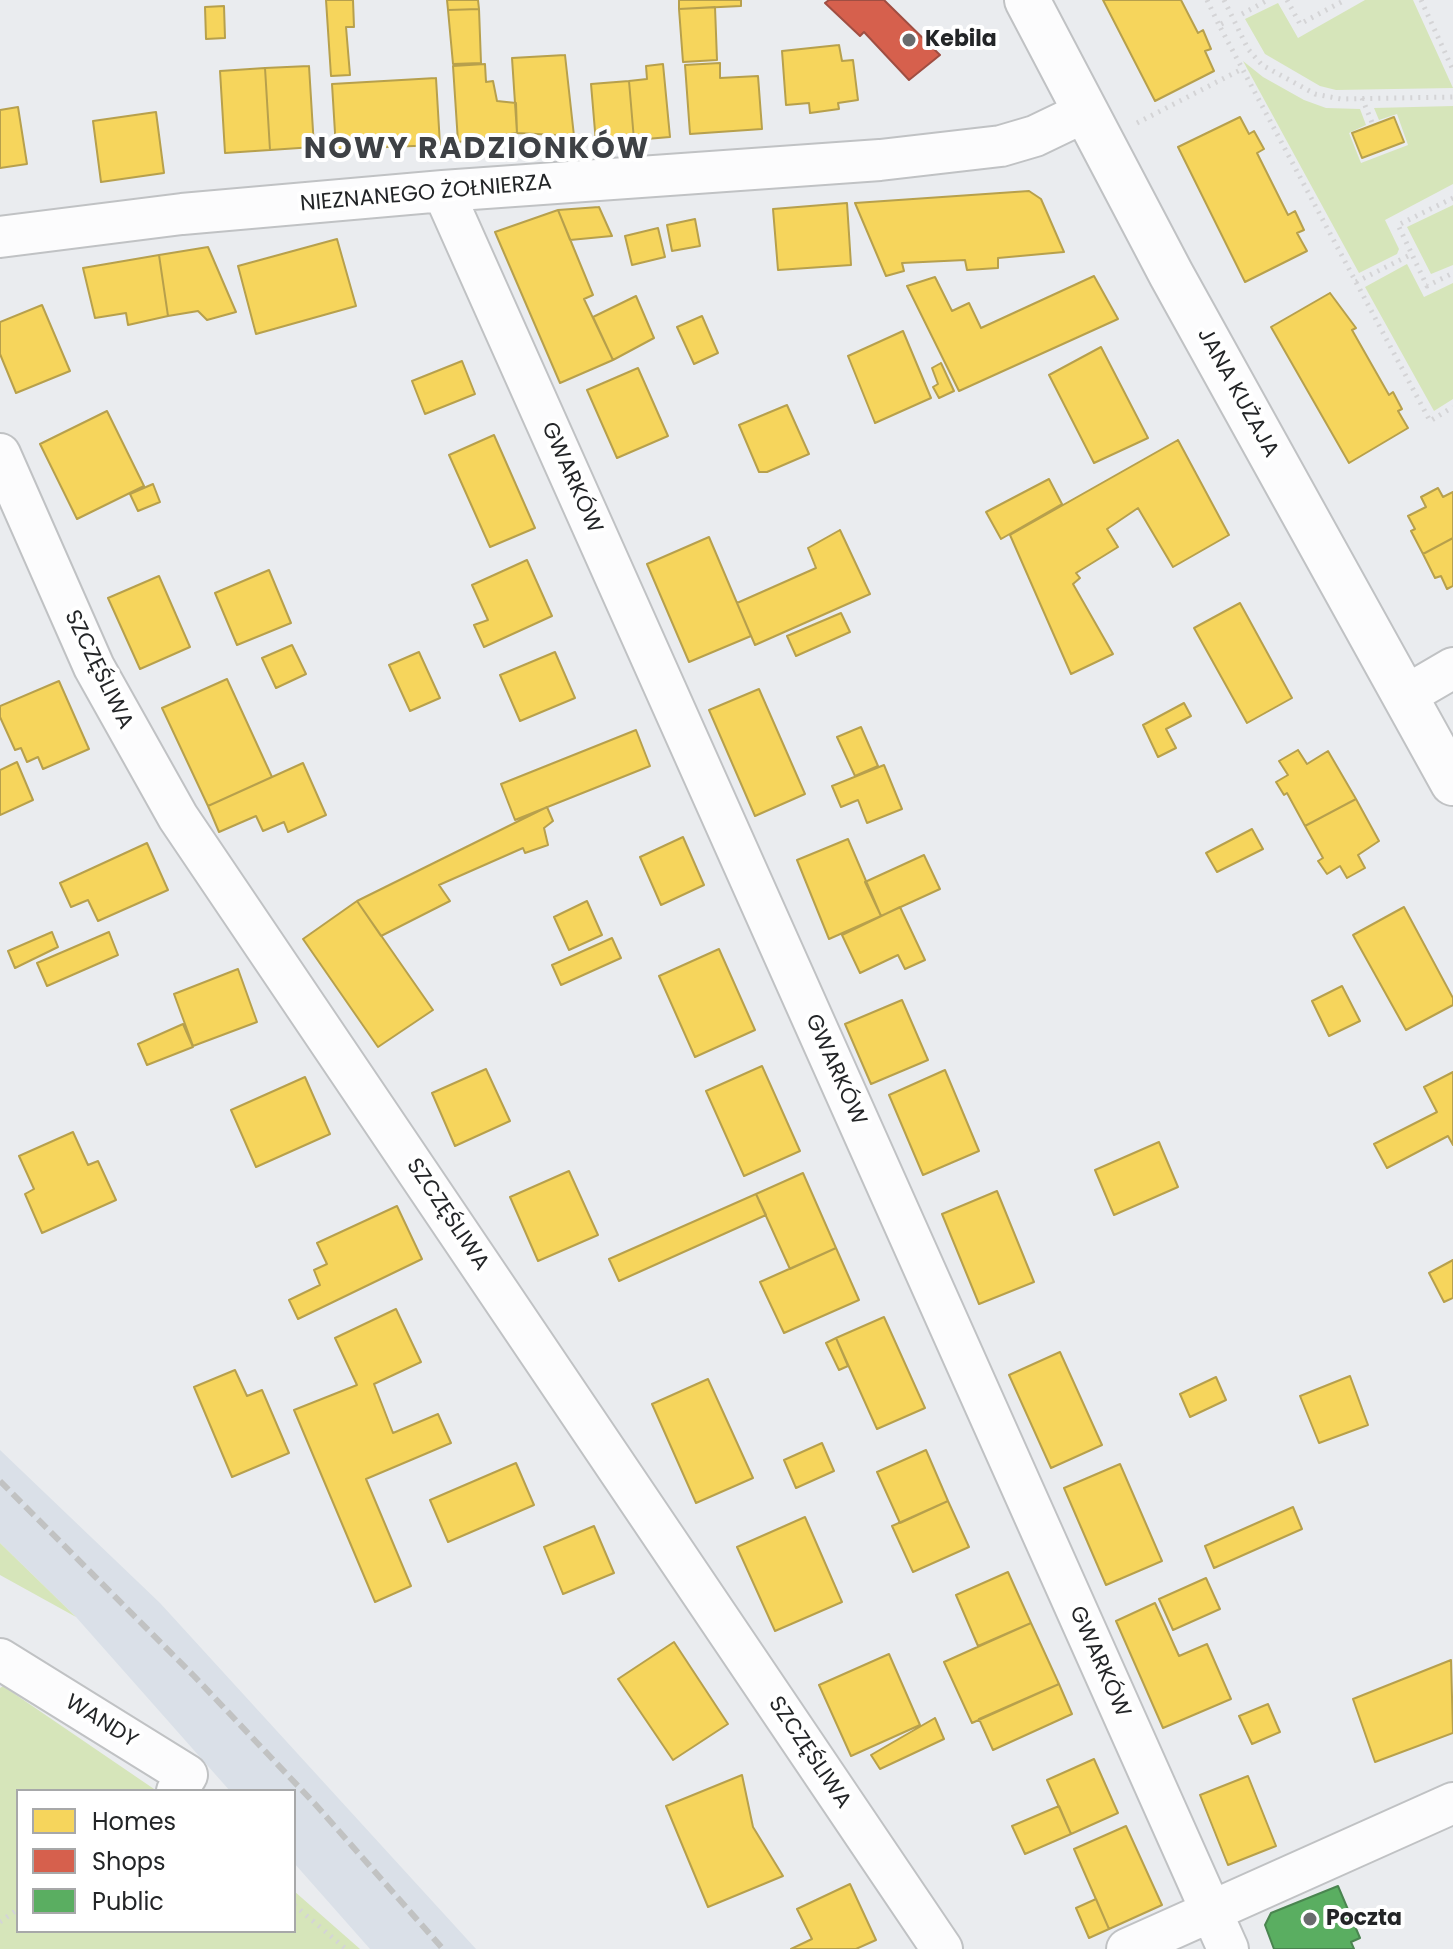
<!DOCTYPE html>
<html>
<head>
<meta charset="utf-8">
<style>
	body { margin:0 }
	#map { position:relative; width:1453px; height:1949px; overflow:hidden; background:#eaecef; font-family:Poppins,sans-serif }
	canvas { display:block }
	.legend { position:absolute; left:16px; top:1789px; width:280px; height:144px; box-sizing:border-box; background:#fff; border:2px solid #a7a8a9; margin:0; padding:10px 14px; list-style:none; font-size:24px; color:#232527 }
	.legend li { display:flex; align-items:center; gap:16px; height:40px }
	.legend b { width:40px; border:2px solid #a7a8a9 }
</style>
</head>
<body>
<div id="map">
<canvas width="1453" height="1949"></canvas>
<ul class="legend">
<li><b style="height:22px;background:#f6d55c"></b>Homes</li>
<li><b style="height:22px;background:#d6604d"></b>Shops</li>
<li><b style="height:22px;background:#5aae61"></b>Public</li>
</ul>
</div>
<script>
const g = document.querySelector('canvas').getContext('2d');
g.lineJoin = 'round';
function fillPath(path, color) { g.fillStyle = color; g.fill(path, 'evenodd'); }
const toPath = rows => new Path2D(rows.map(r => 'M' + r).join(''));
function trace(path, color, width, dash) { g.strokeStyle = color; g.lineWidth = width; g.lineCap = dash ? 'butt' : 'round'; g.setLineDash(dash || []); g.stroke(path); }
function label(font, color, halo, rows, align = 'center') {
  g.font = font + ' Poppins,sans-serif'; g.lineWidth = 8; g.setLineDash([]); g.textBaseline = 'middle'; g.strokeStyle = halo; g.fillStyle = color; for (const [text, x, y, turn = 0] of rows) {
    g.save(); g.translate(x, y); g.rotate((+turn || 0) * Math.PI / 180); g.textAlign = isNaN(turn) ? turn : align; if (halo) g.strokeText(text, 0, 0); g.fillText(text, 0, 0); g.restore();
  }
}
const built = toPath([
	[0,1450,160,1603,476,1949,370,1949,294,1863,294,1791,230,1791,76,1617,0,1543]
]);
const green = toPath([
	[1365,0,1413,0,1453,88,1336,90,1320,86,1265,54,1245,19,1278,3,1298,38],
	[1243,61,1263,77,1304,100,1326,108,1360,109,1366,125,1349,133,1361,163,1408,145,1397,114,1379,120,1374,108,1453,106,1453,184,1385,220,1399,249,1397,254,1359,273],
	[1453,205,1453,265,1431,274,1407,227],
	[1407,264,1424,297,1453,283,1453,399,1434,411,1365,287],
	[0,1543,76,1617,0,1575],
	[3,1686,157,1791,18,1791,18,1931,294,1931,294,1891,360,1949,0,1949,0,1688]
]);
const homes = toPath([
	[326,0,353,0,354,27,346,27,350,75,331,76,326,0],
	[447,0,478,0,479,9,448,10,447,0],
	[679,0,741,0,741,6,679,9,679,0],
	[1103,0,1181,0,1198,33,1203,30,1211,49,1205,51,1214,71,1155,101,1103,0],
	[224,6,225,38,206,39,205,7,224,6],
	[715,7,717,60,683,62,679,9,715,7],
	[479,9,481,63,453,64,448,10,479,9],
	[839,45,842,61,853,60,858,100,838,103,839,109,810,113,809,103,786,105,782,51,839,45],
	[565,55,574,136,517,133,512,58,565,55],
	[720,63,720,78,758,76,762,129,690,134,685,65,720,63],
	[485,64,486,82,493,81,497,101,516,103,517,133,458,142,453,66,485,64],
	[663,64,670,137,634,140,629,81,647,79,646,66,663,64],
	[309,66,314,147,270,150,265,68,309,66],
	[265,68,270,150,225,153,220,71,265,68],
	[436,78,440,145,336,149,332,84,436,78],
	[629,81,634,140,596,143,591,84,629,81],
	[18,107,27,164,0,168,0,110,18,107],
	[156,112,164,173,101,182,93,121,156,112],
	[1240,117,1249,134,1254,131,1264,149,1257,153,1288,215,1295,211,1304,230,1297,233,1307,251,1245,282,1178,147,1240,117],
	[1394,117,1404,142,1362,158,1352,133,1394,117],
	[1029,191,1041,199,1064,252,998,258,998,268,967,270,965,260,902,263,904,271,886,276,855,203,1029,191],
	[847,203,851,265,778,270,773,209,847,203],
	[599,207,612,236,570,240,558,210,599,207],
	[558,210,593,295,584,299,613,360,560,383,495,232,558,210],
	[695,219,700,246,672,251,667,225,695,219],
	[658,228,665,257,632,265,625,236,658,228],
	[337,239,356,306,256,334,238,266,337,239],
	[208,247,236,312,207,320,198,311,168,316,159,255,208,247],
	[159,255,168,316,128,325,126,313,95,318,83,268,159,255],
	[1094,276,1118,319,959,391,907,286,935,277,952,311,969,303,981,328,1094,276],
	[1330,293,1356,328,1352,330,1389,395,1393,392,1402,409,1398,411,1408,428,1349,463,1271,327,1330,293],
	[636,296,654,338,613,360,593,317,636,296],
	[42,305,70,371,16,393,0,354,0,322,42,305],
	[702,316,718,353,694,364,677,327,702,316],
	[903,331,931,398,875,423,848,356,903,331],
	[1101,347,1148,438,1094,463,1049,375,1101,347],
	[462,361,475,394,425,414,412,381,462,361],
	[941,363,954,391,939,398,933,387,938,384,932,368,941,363],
	[638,368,668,436,617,458,587,390,638,368],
	[787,405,809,454,767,472,759,472,739,425,787,405],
	[107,411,144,486,77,519,40,444,107,411],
	[494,435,535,528,490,547,449,455,494,435],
	[1178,440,1229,535,1173,567,1138,508,1107,529,1118,547,1076,573,1080,578,1073,584,1113,654,1071,674,1010,535,1178,440],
	[1049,479,1062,504,1001,539,986,512,1049,479],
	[153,484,160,502,138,511,130,494,153,484],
	[1438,488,1443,497,1453,492,1453,538,1423,554,1411,531,1415,529,1408,516,1426,507,1421,497,1438,488],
	[840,530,870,594,755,645,737,603,816,568,808,548,840,530],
	[709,537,751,636,689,662,647,564,709,537],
	[1453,538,1453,586,1447,589,1441,576,1435,578,1423,554,1453,538],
	[527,560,552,616,484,647,474,625,488,620,472,585,527,560],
	[269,570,291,623,237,645,215,593,269,570],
	[159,576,190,647,140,669,108,598,159,576],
	[1240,603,1292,698,1247,723,1194,628,1240,603],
	[841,613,850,632,796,656,787,636,841,613],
	[292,645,306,674,276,688,262,658,292,645],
	[419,652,440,698,410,711,389,665,419,652],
	[555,652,575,698,520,721,500,675,555,652],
	[227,679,272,777,208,806,162,708,227,679],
	[59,681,89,749,43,769,38,757,27,762,21,748,15,750,0,717,0,706,59,681],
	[759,689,805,794,755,816,709,710,759,689],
	[1184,703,1191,716,1166,729,1176,748,1158,757,1143,725,1184,703],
	[861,727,878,766,855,776,837,737,861,727],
	[636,730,650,766,515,820,501,784,636,730],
	[1298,750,1307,764,1328,751,1356,799,1305,826,1287,793,1284,795,1276,782,1288,775,1279,761,1298,750],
	[17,762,33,800,0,815,0,770,17,762],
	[303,763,326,815,288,832,284,822,263,831,256,816,219,832,208,806,303,763],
	[884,765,902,809,867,823,858,800,841,807,832,786,884,765],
	[1356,799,1379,841,1358,855,1365,868,1347,878,1340,866,1327,874,1318,861,1323,858,1305,826,1356,799],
	[547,807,553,821,544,828,548,845,525,853,523,848,439,885,450,901,381,936,357,901,547,807],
	[1252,829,1263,849,1217,872,1206,853,1252,829],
	[683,837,704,885,661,905,640,857,683,837],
	[848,839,881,916,829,939,797,860,848,839],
	[147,843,168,890,98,921,88,900,71,907,60,883,147,843],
	[924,855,940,889,881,916,865,882,924,855],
	[357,901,433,1010,378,1047,303,939,357,901],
	[587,901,602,935,569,950,554,917,587,901],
	[900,907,925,960,905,969,898,955,860,973,842,935,900,907],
	[1404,907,1453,998,1453,1005,1406,1030,1353,935,1404,907],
	[52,932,58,947,15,968,8,951,52,932],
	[109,932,118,955,47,986,37,963,109,932],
	[612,938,621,958,561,985,552,965,612,938],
	[719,949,755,1030,695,1057,659,976,719,949],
	[238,969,257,1022,193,1046,174,994,238,969],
	[1342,986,1360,1021,1329,1036,1312,1001,1342,986],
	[902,1000,928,1060,871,1084,845,1024,902,1000],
	[183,1024,193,1047,147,1065,138,1044,183,1024],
	[762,1066,800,1151,744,1176,706,1091,762,1066],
	[486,1069,510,1121,455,1146,432,1093,486,1069],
	[945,1070,979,1151,923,1175,889,1095,945,1070],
	[1453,1072,1453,1145,1448,1136,1387,1168,1374,1144,1437,1112,1424,1087,1453,1072],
	[305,1077,330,1134,256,1167,231,1110,305,1077],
	[73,1132,88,1165,98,1161,116,1200,42,1233,25,1194,34,1189,19,1156,73,1132],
	[1159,1142,1178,1187,1114,1215,1095,1170,1159,1142],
	[569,1171,598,1235,538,1261,510,1197,569,1171],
	[803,1173,836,1248,790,1269,756,1194,803,1173],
	[997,1191,1034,1282,979,1304,942,1214,997,1191],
	[756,1194,766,1215,619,1281,609,1259,756,1194],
	[397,1206,422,1259,298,1319,289,1300,320,1285,314,1270,327,1264,317,1243,397,1206],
	[836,1248,859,1300,784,1333,760,1282,836,1248],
	[1453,1260,1453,1298,1444,1302,1429,1273,1453,1260],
	[396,1309,421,1362,374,1384,393,1433,438,1414,451,1443,366,1479,411,1586,375,1602,294,1410,357,1385,335,1338,396,1309],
	[884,1317,925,1408,877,1429,836,1338,884,1317],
	[836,1338,848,1366,839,1370,826,1343,836,1338],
	[1060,1352,1102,1445,1051,1468,1009,1375,1060,1352],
	[235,1370,247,1396,262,1390,289,1453,232,1477,194,1387,235,1370],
	[1350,1376,1368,1425,1319,1443,1300,1396,1350,1376],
	[1216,1377,1226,1400,1190,1417,1180,1394,1216,1377],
	[708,1379,753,1478,696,1503,652,1404,708,1379],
	[822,1443,834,1471,796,1488,784,1460,822,1443],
	[926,1450,948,1501,900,1523,877,1472,926,1450],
	[516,1463,534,1505,448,1542,430,1500,516,1463],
	[1120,1464,1162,1561,1106,1585,1064,1488,1120,1464],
	[948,1501,969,1547,913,1572,892,1526,948,1501],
	[1293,1507,1302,1529,1214,1568,1205,1546,1293,1507],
	[805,1517,842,1602,775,1631,737,1547,805,1517],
	[594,1526,614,1573,563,1594,544,1547,594,1526],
	[1008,1572,1031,1623,978,1646,956,1595,1008,1572],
	[1206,1578,1220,1609,1173,1630,1159,1599,1206,1578],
	[1155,1603,1179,1656,1207,1644,1231,1699,1163,1728,1116,1621,1155,1603],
	[1031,1623,1059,1684,972,1723,944,1662,1031,1623],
	[674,1642,728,1724,673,1760,618,1679,674,1642],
	[889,1654,920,1725,851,1756,819,1685,889,1654],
	[1451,1660,1453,1733,1375,1762,1353,1699,1451,1660],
	[1059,1684,1072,1714,993,1750,979,1719,1059,1684],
	[1268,1704,1280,1732,1252,1744,1239,1716,1268,1704],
	[935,1718,944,1739,880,1769,871,1755,935,1718],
	[1094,1759,1118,1813,1071,1834,1047,1780,1094,1759],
	[742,1775,753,1827,783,1876,708,1907,666,1806,742,1775],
	[1248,1776,1276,1846,1228,1865,1200,1795,1248,1776],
	[1059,1806,1071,1834,1025,1854,1012,1826,1059,1806],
	[1126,1826,1162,1905,1109,1929,1074,1849,1126,1826],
	[850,1884,876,1940,856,1949,791,1949,812,1939,797,1909,850,1884],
	[1096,1899,1109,1929,1089,1938,1076,1908,1096,1899]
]);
const shops = toPath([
	[829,0,884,0,940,55,909,80,864,32,860,36,825,3,829,0]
]);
const public = toPath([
	[1338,1886,1360,1938,1351,1942,1354,1949,1274,1949,1265,1925,1271,1913,1338,1886]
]);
const path = toPath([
	[1207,0,1219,25],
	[1224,0,1248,49,1262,65,1315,94,1341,99,1453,97],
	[1287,0,1300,24,1345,0],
	[1421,0,1453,70],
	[1242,14,1268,0],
	[1223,23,1219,25,1430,421,1453,407],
	[1362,98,1373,125],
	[1137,123,1242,69],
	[1453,198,1398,225,1427,286,1453,273],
	[1356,282,1412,254],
	[294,1905,346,1949],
	[0,1922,18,1909]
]);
const minor = toPath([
	[443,191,1228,1949],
	[0,237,182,214,443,191,880,160,1001,146,1035,136,1085,112],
	[0,454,94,667,178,817,942,1949],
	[1405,696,1453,668],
	[0,1659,187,1775,177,1791],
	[1127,1949,1453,1803]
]);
const tertiary = toPath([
	[1027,0,1171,274,1453,783]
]);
const rail = toPath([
	[0,1481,194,1676,315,1804,443,1949]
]);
const markers = [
	[909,40,8,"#696b6d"],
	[1310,1919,8,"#696b6d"]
];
const poiNames = [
	["Kebila",925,40],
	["Poczta",1326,1919]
];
const streetNames = [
	["NIEZNANEGO ŻOŁNIERZA",426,194,-5],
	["JANA KUŻAJA",1237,393,61],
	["GWARKÓW",571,478,66],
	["SZCZĘŚLIWA",98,670,64],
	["GWARKÓW",835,1070,66],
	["SZCZĘŚLIWA",447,1215,56],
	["GWARKÓW",1099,1662,66],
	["WANDY",101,1722,32],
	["SZCZĘŚLIWA",809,1753,56]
];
const districtNames = [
	["NOWY RADZIONKÓW",477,150]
];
fillPath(built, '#dae0e8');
fillPath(green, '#d6e5ba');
fillPath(homes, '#f6d55c');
trace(homes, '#b7a04c', 2);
fillPath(shops, '#d6604d');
trace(shops, '#a04e42', 2);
fillPath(public, '#5aae61');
trace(public, '#4a8550', 2);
trace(minor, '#c0c2c4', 44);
trace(tertiary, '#c0c2c4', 48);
trace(path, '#d4d4d6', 5, [2, 6]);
trace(minor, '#fcfcfd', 40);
trace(tertiary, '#fcfcfd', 44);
trace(rail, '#c1c2c2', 6, [12, 6]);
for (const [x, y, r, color] of markers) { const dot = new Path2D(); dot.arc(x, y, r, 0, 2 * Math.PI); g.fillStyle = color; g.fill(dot); trace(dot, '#fff', 3); }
label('bold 22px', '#232527', '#fff', poiNames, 'left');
label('22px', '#232527', '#fff', streetNames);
g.letterSpacing = '2px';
label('bold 30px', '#3e4145', '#fff', districtNames);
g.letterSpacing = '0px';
</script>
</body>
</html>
